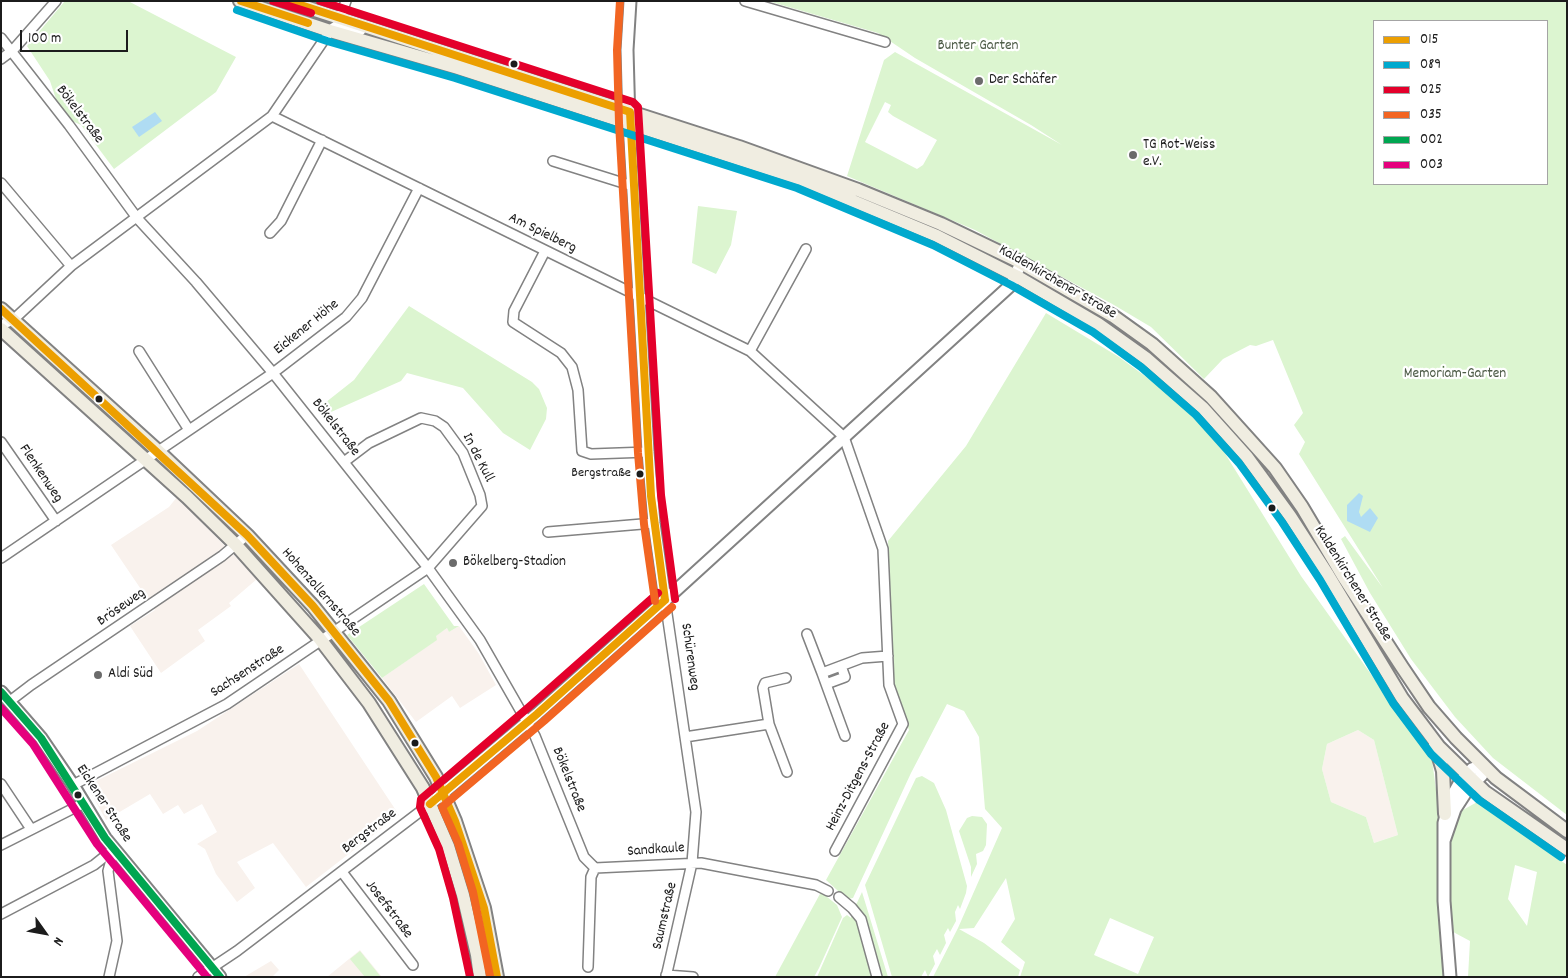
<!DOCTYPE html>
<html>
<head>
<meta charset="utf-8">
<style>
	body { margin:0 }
	#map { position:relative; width:1568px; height:978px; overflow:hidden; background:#fff; font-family:Dekko,sans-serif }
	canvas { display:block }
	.frame { position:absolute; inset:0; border:2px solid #1c1c1c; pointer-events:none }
	.legend { position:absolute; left:1373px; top:20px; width:175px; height:165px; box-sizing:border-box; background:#fff; border:1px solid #a4a4a4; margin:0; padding:6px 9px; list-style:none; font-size:15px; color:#1c1c1c }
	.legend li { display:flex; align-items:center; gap:10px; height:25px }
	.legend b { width:25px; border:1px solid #a4a4a4 }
	.north { position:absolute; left:20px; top:908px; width:50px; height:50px; -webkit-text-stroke:4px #fff; paint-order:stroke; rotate:122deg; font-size:14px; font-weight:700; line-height:20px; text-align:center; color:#1c1c1c }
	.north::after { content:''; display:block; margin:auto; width:18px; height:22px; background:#1c1c1c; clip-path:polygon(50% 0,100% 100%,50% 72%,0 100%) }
	.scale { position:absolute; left:20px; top:30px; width:108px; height:22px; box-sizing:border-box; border:2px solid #1c1c1c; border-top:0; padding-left:6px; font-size:15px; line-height:18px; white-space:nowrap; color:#1c1c1c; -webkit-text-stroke:4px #fff; paint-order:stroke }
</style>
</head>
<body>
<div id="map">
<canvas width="1568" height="978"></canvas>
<div class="frame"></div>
<ul class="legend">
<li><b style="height:6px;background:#ec9f01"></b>015</li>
<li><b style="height:6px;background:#00a9ce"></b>089</li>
<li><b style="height:6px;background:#e4002b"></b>025</li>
<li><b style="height:6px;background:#f26522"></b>035</li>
<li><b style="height:6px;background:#00a651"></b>002</li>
<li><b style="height:6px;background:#e5007d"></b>003</li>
</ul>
<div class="north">N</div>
<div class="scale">100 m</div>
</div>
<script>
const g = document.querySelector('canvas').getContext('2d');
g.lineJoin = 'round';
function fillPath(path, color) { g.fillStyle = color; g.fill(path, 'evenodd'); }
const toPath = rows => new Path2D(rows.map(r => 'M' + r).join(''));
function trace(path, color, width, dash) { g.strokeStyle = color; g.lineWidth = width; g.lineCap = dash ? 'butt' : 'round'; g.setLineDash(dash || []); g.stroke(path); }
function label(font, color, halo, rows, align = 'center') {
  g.font = font + ' Dekko,sans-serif'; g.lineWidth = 4.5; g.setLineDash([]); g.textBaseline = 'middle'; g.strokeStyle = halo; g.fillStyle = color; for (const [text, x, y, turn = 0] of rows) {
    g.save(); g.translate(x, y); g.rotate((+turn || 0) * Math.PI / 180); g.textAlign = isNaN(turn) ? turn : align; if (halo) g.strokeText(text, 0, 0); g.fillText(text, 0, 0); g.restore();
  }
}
const built = toPath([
	[177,497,257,579,229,603,231,606,198,630,205,641,161,673,130,626,155,610,111,545,169,507],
	[459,626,479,654,496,685,460,708,452,696,416,722,382,678,436,640,435,636,447,628,449,632],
	[299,664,399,815,306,887,273,843,237,862,255,888,237,902,216,874,205,849,197,844,217,832,202,804,184,814,178,805,163,814,150,794,106,820,88,788,90,784,197,731],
	[1358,730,1374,740,1398,835,1374,843,1366,817,1331,802,1322,769,1327,744],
	[360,950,382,977,327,977],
	[271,961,279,970,272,977,244,977]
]);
const green = toPath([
	[65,1,128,1,236,57,216,92,114,169,81,125,70,120,58,105,50,81,27,46],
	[768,1,1567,1,1567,815,1493,758,1455,717,1411,659,1370,593,1341,539,1345,536,1383,588,1299,454,1305,442,1294,425,1303,413,1273,340,1256,346,1250,345,1223,359,1204,379,1151,327,1114,305,975,230,847,176,884,60,895,52,1062,145,1031,125,915,58,878,33],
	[1374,21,1547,21,1547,184,1374,184],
	[885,102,891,105,888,112,893,116,937,140,923,165,917,169,865,142],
	[698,206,737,211,731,245,716,274,692,263],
	[409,306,532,382,539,389,547,408,546,419,530,450,503,433,463,388,407,373,401,381,322,416,316,410,354,380],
	[1046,313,1119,357,1164,390,1216,439,1301,576,1432,760,1437,797,1461,811,1479,801,1567,865,1567,977,1468,977,1470,941,1442,926,1446,977,1020,977,1025,962,1001,942,1015,919,1006,878,974,928,959,929,984,943,1020,970,1018,977,933,977,958,928,1002,828,985,809,979,737,964,711,947,704,911,773,853,898,847,899,826,880,909,730,894,689,888,541,966,446],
	[1358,730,1374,740,1398,835,1374,843,1366,817,1331,802,1322,769,1327,744],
	[1515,865,1537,872,1527,926,1508,899],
	[1110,918,1154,937,1138,974,1094,955],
	[424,584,454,626,459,626,449,632,447,628,436,636,437,640,382,678,347,635],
	[922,776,934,783,946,810,967,886,966,893,960,909,958,905,955,912,956,921,950,932,948,928,944,935,946,943,940,955,937,949,933,956,935,964,928,977,925,970,921,977,892,977,865,885,916,778],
	[972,816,982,817,987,824,986,845,983,851,976,854,977,864,971,877,971,867,959,831,967,818],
	[821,892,837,905,842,917,819,968,814,977,775,977],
	[862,892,888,977,879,977,855,907],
	[851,911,857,919,875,977,817,977,843,918,847,915,851,918],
	[360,951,381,977,365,977,350,959]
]);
const water = toPath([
	[155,112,162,121,139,137,132,127],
	[1359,493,1363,496,1359,512,1361,517,1370,508,1378,518,1370,532,1347,521,1347,505]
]);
const street = toPath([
	[745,1,885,42],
	[340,18,346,1],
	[1,38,69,125,137,218,196,282,273,373,428,568,480,640,535,736,584,857,595,868],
	[1,59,13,50,56,1],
	[272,116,750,351,844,437,883,549,889,685,903,724,835,851],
	[553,161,633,186],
	[1,183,71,266],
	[270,233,281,221,322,140],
	[545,251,514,311,513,322,561,353,572,367,578,390,582,451,591,454,648,452],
	[1,325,13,320,71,266,272,116,330,31],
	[139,351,189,430],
	[750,351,806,249],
	[1,442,56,521],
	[548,532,654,523],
	[1,558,273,373,346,317,362,298,419,188],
	[665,600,696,812,692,863,666,977],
	[807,634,822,673],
	[841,666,845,677,826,684,822,673,862,658,888,656],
	[786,678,765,683,763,688,769,724,787,772],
	[826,684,845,736],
	[10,701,31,685,222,556,247,535],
	[685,737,769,724],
	[1,784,31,829],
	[73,785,227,704,428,568,482,506,480,495,463,453,444,427,435,421,421,418,369,443,344,462],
	[1,845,84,803],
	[595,868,701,863,816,885,828,891],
	[342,872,413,965],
	[839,897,852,908,861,919,877,977],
	[1,914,94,865,114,849],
	[588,967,591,877,595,868],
	[666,975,693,977],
	[109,977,117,941,108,871,114,849],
	[198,977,237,951,430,804]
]);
const secondary = toPath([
	[630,1,627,50,629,123,648,452,654,523,665,600],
	[330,31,339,25,360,30],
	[1,692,41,738,73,785,105,838,220,977],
	[430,804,537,714,662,603,1011,285,1021,263],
	[1444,841,1455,809,1468,789,1482,775,1483,765,1472,769,1460,782,1450,800,1444,823,1444,901,1450,977]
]);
const primary = toPath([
	[240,1,330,31,458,68,800,179,937,236,1016,276,1098,324,1147,359,1203,408,1247,457,1290,516,1328,575,1402,698,1439,747,1485,792,1567,849],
	[287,1,739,147,858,190,941,224,1016,260,1113,316,1152,344,1211,397,1275,468,1302,507,1343,576,1402,667,1429,707,1456,738,1496,778,1567,831],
	[1,309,158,451,247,535,313,606,389,701,436,777,455,821,484,908,497,977],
	[1,329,187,497,236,545,320,639,369,703,423,788,448,846,463,895,477,955,480,977],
	[1435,744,1443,771,1445,814]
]);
const bus1 = toPath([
	[241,1,308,23],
	[288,1,630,112,651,496,665,600],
	[1,309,247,535,313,606,389,701,436,777,455,821,484,908,497,977],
	[430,804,537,714,665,600]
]);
const bus2 = toPath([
	[237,10,327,41,455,78,797,188,933,245,1011,285,1093,332,1141,367,1196,415,1239,463,1282,522,1320,580,1393,703,1431,754,1479,800,1561,857]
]);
const bus3 = toPath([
	[273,1,311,13],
	[320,1,633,102,638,107,661,495,675,599],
	[470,977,453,898,439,849,420,807,421,799,530,706,658,593]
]);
const bus4 = toPath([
	[620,1,617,50,619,123,638,453,644,524,655,601],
	[490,976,473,892,458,843,442,807,544,721,672,607]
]);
const bus5 = toPath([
	[1,692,41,738,105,838,220,977]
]);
const bus6 = toPath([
	[1,708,33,744,97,844,207,977]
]);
const markers = [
	[514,64,4.5,"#1c1c1c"],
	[979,81,5,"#6b6b6b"],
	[1133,155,5,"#6b6b6b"],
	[99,399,4.5,"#1c1c1c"],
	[640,474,4.5,"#1c1c1c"],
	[1272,508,4.5,"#1c1c1c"],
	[453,563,5,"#6b6b6b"],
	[98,675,5,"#6b6b6b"],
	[415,743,4.5,"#1c1c1c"],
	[78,795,4.5,"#1c1c1c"]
];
const busNames = [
	["Bergstraße",631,474]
];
const parkNames = [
	["Bunter Garten",978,47],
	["Memoriam-Garten",1455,375]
];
const poiNames = [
	["Der Schäfer",989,81],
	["TG Rot-Weiss",1143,146],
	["e.V.",1143,163],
	["Bökelberg-Stadion",463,563],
	["Aldi Süd",108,675]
];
const streetNames = [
	["Bökelstraße",79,115,53],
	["Am Spielberg",542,234,26],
	["Kaldenkirchener Straße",1057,283,30],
	["Eickener Höhe",307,328,-39],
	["Bökelstraße",335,428,52],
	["In de Kull",477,458,63],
	["Flenkenweg",40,474,56],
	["Kaldenkirchener Straße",1352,584,58],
	["Hohenzollernstraße",320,593,49],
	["Bröseweg",122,608,-35],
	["Schürenweg",689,657,82],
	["Sachsenstraße",248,672,-33],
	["Heinz-Ditgens-Straße",859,777,-62],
	["Bökelstraße",568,780,68],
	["Eickener Straße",103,804,57],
	["Bergstraße",370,832,-37],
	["Sandkaule",656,851,-4],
	["Josefstraße",388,910,53],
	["Saumstraße",666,916,-77]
];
fillPath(built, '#f9f2ed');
fillPath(green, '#dcf5d0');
fillPath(water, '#afdcf3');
trace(street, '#828282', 12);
trace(secondary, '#828282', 15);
trace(primary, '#828282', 16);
trace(street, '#fff', 9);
trace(secondary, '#fff', 11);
trace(primary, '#f0ede1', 12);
trace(bus1, '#ec9f01', 8);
trace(bus2, '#00a9ce', 8);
trace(bus3, '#e4002b', 8);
trace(bus4, '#f26522', 8);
trace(bus5, '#00a651', 8);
trace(bus6, '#e5007d', 8);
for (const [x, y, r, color] of markers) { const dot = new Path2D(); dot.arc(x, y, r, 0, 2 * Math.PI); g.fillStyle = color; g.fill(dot); trace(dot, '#fff', 2); }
label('14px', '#1c1c1c', '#fff', busNames, 'right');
label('15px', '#4d5b47', '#fff', parkNames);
label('15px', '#1c1c1c', '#fff', poiNames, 'left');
label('15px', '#1c1c1c', '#fff', streetNames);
</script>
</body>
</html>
